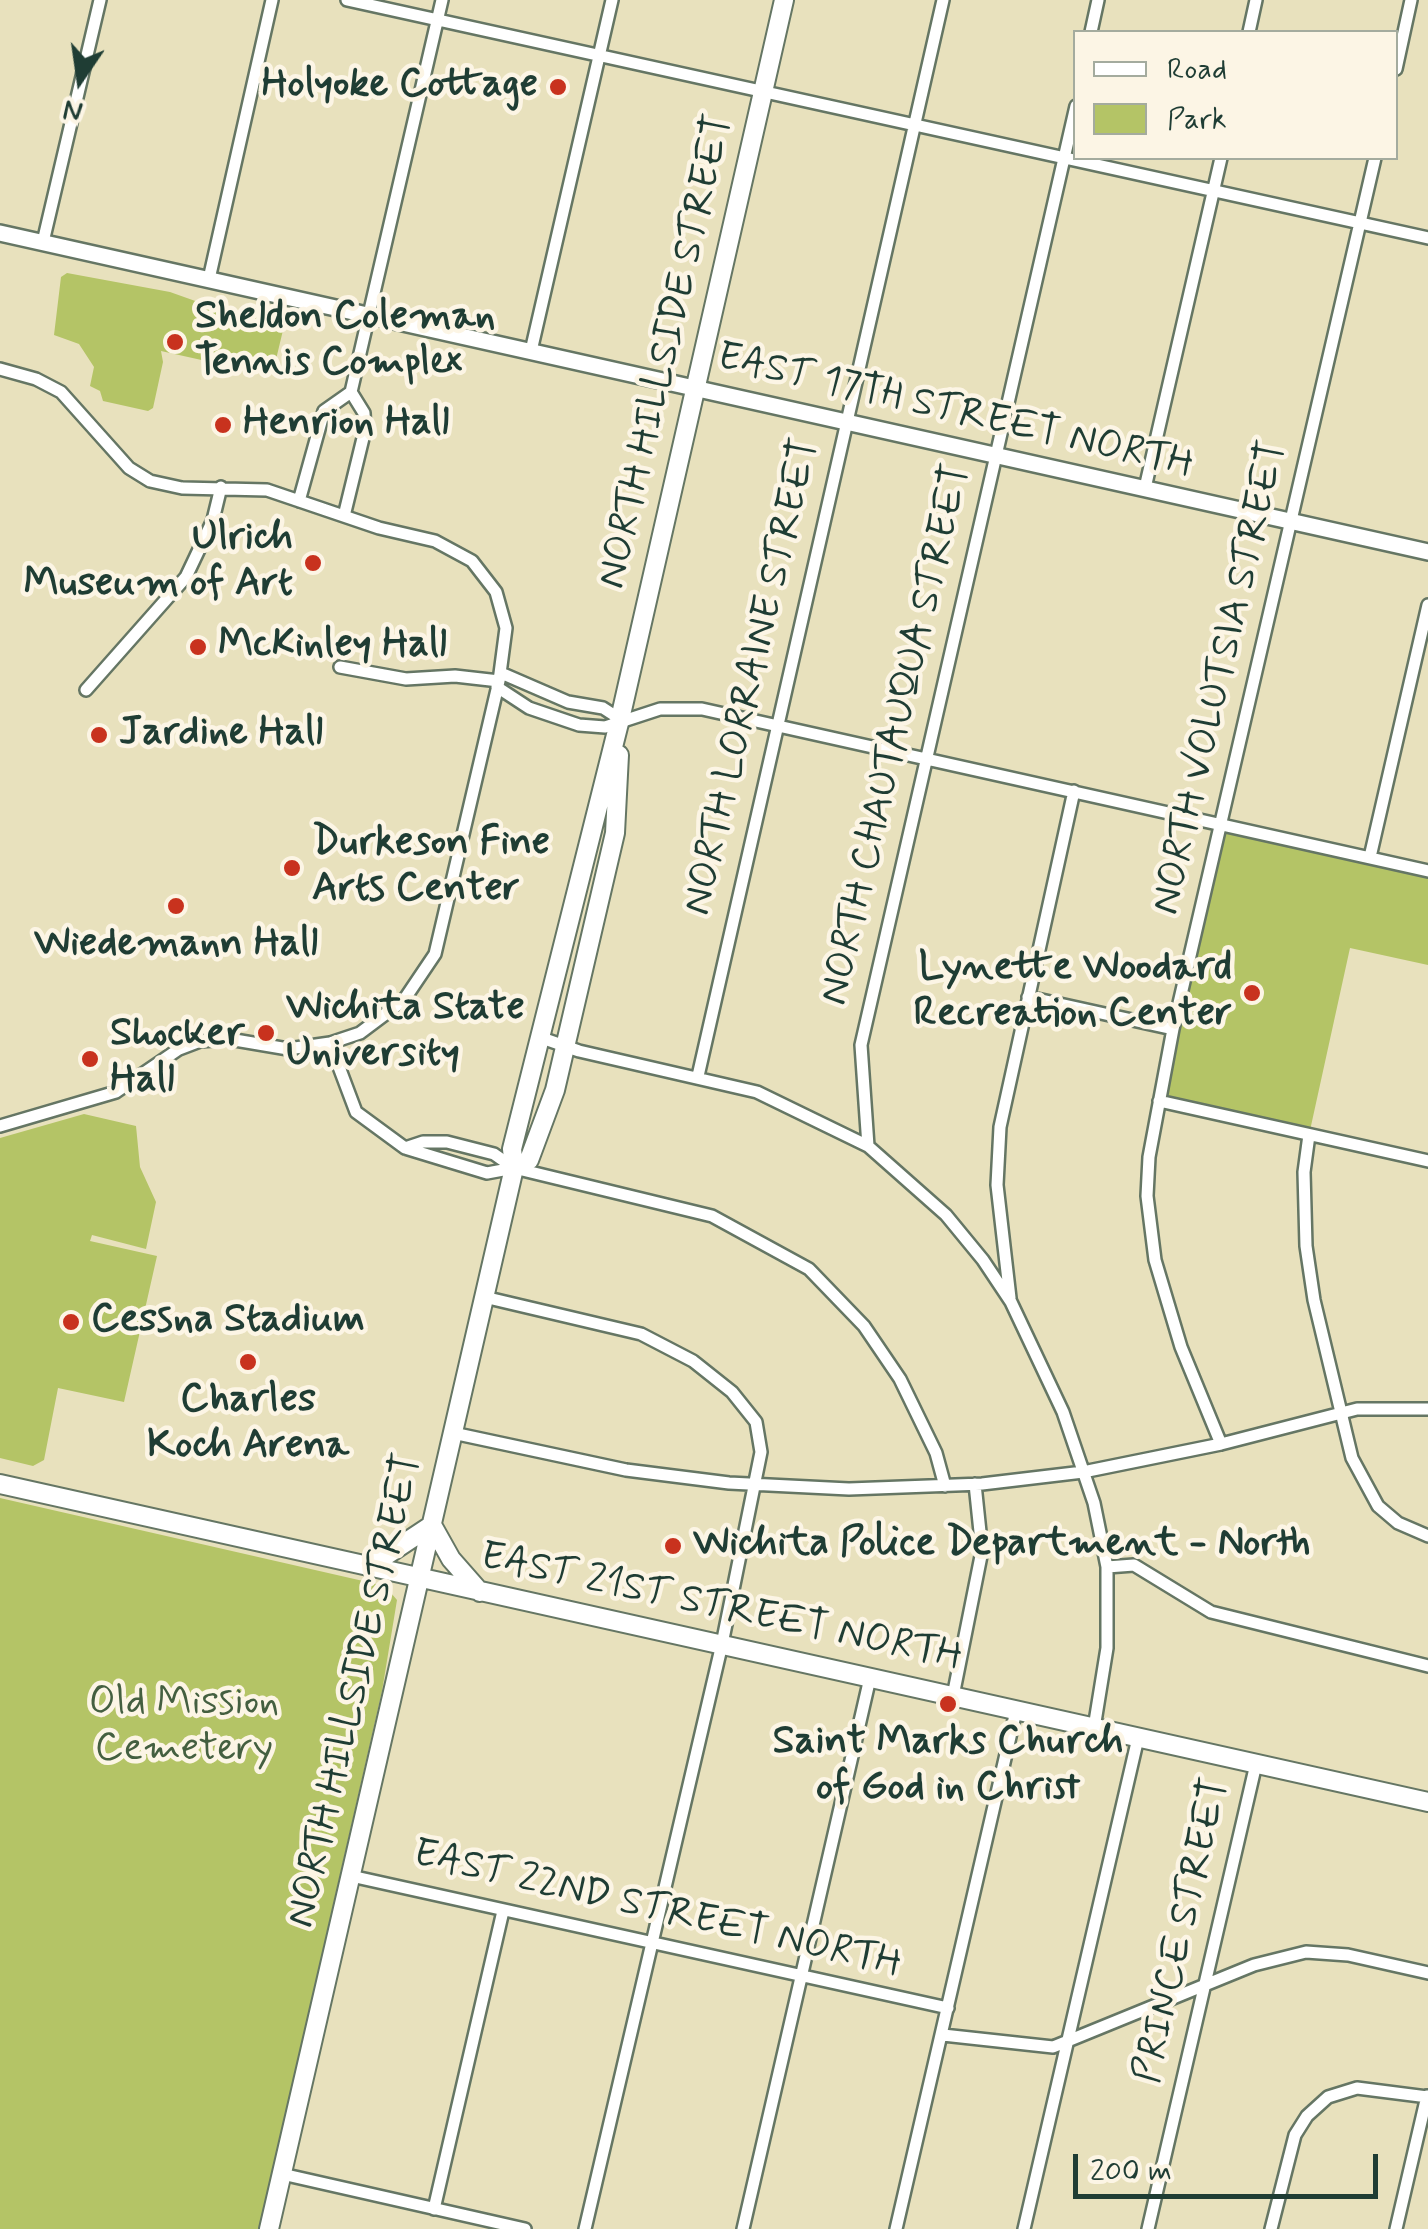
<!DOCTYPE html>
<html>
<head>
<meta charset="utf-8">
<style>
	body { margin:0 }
	#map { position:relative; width:1428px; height:2229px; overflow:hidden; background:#e8e1bd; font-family:Mynerve,sans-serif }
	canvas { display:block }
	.legend { position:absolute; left:1073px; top:30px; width:325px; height:130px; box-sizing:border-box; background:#fcf5e5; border:2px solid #a4ab9e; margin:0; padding:12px 18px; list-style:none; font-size:30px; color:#1f3d34 }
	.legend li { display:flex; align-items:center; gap:20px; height:50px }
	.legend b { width:50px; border:2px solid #a4ab9e }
	.north { position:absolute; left:30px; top:30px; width:100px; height:100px; -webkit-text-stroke:8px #fcf5e5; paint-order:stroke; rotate:193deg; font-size:28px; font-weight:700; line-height:40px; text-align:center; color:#1f3d34 }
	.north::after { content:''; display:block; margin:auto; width:35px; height:45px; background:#1f3d34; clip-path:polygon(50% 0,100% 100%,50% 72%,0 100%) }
	.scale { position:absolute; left:1073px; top:2154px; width:305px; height:45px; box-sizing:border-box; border:5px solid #1f3d34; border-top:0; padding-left:12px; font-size:30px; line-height:35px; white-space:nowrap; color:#1f3d34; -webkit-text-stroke:8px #fcf5e5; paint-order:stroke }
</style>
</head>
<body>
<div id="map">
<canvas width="1428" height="2229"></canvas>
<ul class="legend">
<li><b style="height:12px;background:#fff"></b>Road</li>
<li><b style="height:28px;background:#b4c466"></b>Park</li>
</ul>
<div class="north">N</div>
<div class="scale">200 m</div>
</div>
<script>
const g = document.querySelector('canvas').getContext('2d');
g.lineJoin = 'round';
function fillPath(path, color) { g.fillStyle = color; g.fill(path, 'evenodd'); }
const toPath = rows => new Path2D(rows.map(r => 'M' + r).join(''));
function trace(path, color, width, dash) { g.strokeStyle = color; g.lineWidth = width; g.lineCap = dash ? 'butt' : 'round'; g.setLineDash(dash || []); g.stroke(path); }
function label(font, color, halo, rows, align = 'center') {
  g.font = font + ' Mynerve,sans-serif'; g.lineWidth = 9; g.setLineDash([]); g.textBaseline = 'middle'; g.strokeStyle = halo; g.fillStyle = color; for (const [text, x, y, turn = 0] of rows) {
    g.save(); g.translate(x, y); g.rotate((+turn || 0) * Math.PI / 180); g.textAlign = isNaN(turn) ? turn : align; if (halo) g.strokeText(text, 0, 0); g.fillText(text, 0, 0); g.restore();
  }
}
const green = toPath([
	[67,273,170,292,229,313,235,311,280,320,284,326,273,372,268,375,223,365,219,358,206,361,161,351,163,362,153,408,148,411,103,401,100,391,90,386,94,367,79,344,54,335,61,277],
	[1221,824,1428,870,1428,965,1350,948,1309,1135,1159,1101],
	[84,1114,136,1126,140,1167,156,1202,146,1249,92,1235,90,1241,157,1256,124,1402,58,1388,44,1460,33,1466,0,1458,0,1138],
	[0,1498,385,1586,397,1600,382,1691,259,2229,0,2229]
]);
const minor = toPath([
	[347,0,1428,238],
	[1091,32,1098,0],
	[1249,32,1256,0],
	[1396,69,1411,0],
	[43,242,100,0],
	[209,279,272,0],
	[531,351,612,0],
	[0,369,36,379,61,392,129,468,150,481,182,488,267,490,379,528,435,541,472,561,496,592,506,628,499,681,435,954,404,1000,360,1033,330,1043,288,1049,229,1039,200,1041,179,1049,116,1092,0,1126],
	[1145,488,1221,158],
	[299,501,324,411,351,392,442,0],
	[344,516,365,430,364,413,351,392],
	[340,667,406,679,455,676,499,681],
	[501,673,568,702,603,708,620,719],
	[497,687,529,708,579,725,605,727,660,709,702,709,1428,871],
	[86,690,186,577,213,520,221,487],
	[1370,857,1428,605],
	[1028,997,1173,1029],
	[539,1037,579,1051,757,1092,868,1146,946,1215,983,1260,1011,1302,1063,1412,1094,1503,1107,1567,1107,1648,1094,1728],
	[330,1043,356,1112,405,1148],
	[698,1076,943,0],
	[1159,1101,1428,1161],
	[1309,1135,1304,1172,1306,1246,1314,1300,1352,1458,1378,1506,1398,1523,1428,1536],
	[868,1146,861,1045,1076,106],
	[514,1168,494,1154,447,1142,423,1142,405,1148,487,1173,514,1168,712,1216,809,1269,864,1326,900,1379,936,1453,945,1486],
	[484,1297,641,1334,693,1361,732,1392,756,1422,761,1452,722,1644,585,2229],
	[1010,1298,997,1185,1000,1127,1074,791],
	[453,1433,626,1470,729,1483,849,1489,982,1484,1083,1472,1221,1444,1357,1409,1428,1409],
	[1221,1444,1181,1347,1155,1260,1147,1196,1149,1157,1173,1029,1375,158],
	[1107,1567,1134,1565,1211,1612,1428,1666],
	[953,1696,982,1551,975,1484],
	[351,1876,948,2008],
	[943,2035,1053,2047,1254,1965,1306,1952,1348,1955,1428,1973],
	[282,2174,525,2229],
	[434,2209,503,1911],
	[743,2229,870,1678],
	[896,2229,1016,1711],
	[1024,2229,1138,1738],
	[1148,2229,1256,1764],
	[1271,2229,1295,2135,1307,2116,1328,2097,1357,2088,1428,2097],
	[1396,2229,1427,2096]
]);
const tertiary = toPath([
	[0,233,1428,552]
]);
const secondary = toPath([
	[514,1168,529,1160,555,1090,615,833,619,755],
	[0,1484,1428,1802],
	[370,1566,432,1525,451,1559,480,1592],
	[269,2229,514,1168,512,1149,620,719,784,0]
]);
const markers = [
	[558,87,10,"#c8321e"],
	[175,342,10,"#c8321e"],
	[223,425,10,"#c8321e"],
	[313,563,10,"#c8321e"],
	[198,647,10,"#c8321e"],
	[99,735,10,"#c8321e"],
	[292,868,10,"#c8321e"],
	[176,906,10,"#c8321e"],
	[1252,993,10,"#c8321e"],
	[266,1033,10,"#c8321e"],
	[90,1059,10,"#c8321e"],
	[71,1322,10,"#c8321e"],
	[248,1362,10,"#c8321e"],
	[673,1546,10,"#c8321e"],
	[948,1704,10,"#c8321e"]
];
const poiNames = [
	["Holyoke Cottage",538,87,"right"],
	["Sheldon Coleman",195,319],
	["Tennis Complex",195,365],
	["Henrion Hall",243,425],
	["Ulrich",293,540,"right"],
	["Museum of Art",293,586,"right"],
	["McKinley Hall",218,647],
	["Jardine Hall",119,735],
	["Durkeson Fine",312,845],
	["Arts Center",312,891],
	["Wiedemann Hall",176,946,"center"],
	["Lynette Woodard",1232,970,"right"],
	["Recreation Center",1232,1016,"right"],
	["Wichita State",286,1010],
	["University",286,1056],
	["Shocker",110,1036],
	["Hall",110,1082],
	["Cessna Stadium",91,1322],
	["Charles",248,1402,"center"],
	["Koch Arena",248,1448,"center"],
	["Wichita Police Department - North",693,1546],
	["Saint Marks Church",948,1744,"center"],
	["of God in Christ",948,1790,"center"]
];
const streetNames = [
	["NORTH HILLSIDE STREET",668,352,-77],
	["EAST 17TH STREET NORTH",955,413,13],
	["NORTH LORRAINE STREET",754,677,-77],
	["NORTH VOLUTSIA STREET",1222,678,-77],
	["NORTH CHAUTAUQUA STREET",898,735,-77],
	["EAST 21ST STREET NORTH",721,1609,12],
	["NORTH HILLSIDE STREET",357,1691,-77],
	["EAST 22ND STREET NORTH",657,1911,13],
	["PRINCE STREET",1184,1931,-77]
];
const parkNames = [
	["Old Mission",184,1705],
	["Cemetery",184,1751]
];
fillPath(green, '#b4c466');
trace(minor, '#657664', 16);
trace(tertiary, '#657664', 20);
trace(secondary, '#657664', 22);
trace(minor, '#fff', 11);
trace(tertiary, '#fff', 15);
trace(secondary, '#fff', 18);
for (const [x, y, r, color] of markers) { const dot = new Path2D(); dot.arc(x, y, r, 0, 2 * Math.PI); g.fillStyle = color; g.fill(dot); trace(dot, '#fcf5e5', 4); }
label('bold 40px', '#1f3d34', '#fcf5e5', poiNames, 'left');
label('40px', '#1f3d34', '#fcf5e5', streetNames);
label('40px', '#445f40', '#fcf5e5', parkNames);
</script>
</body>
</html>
